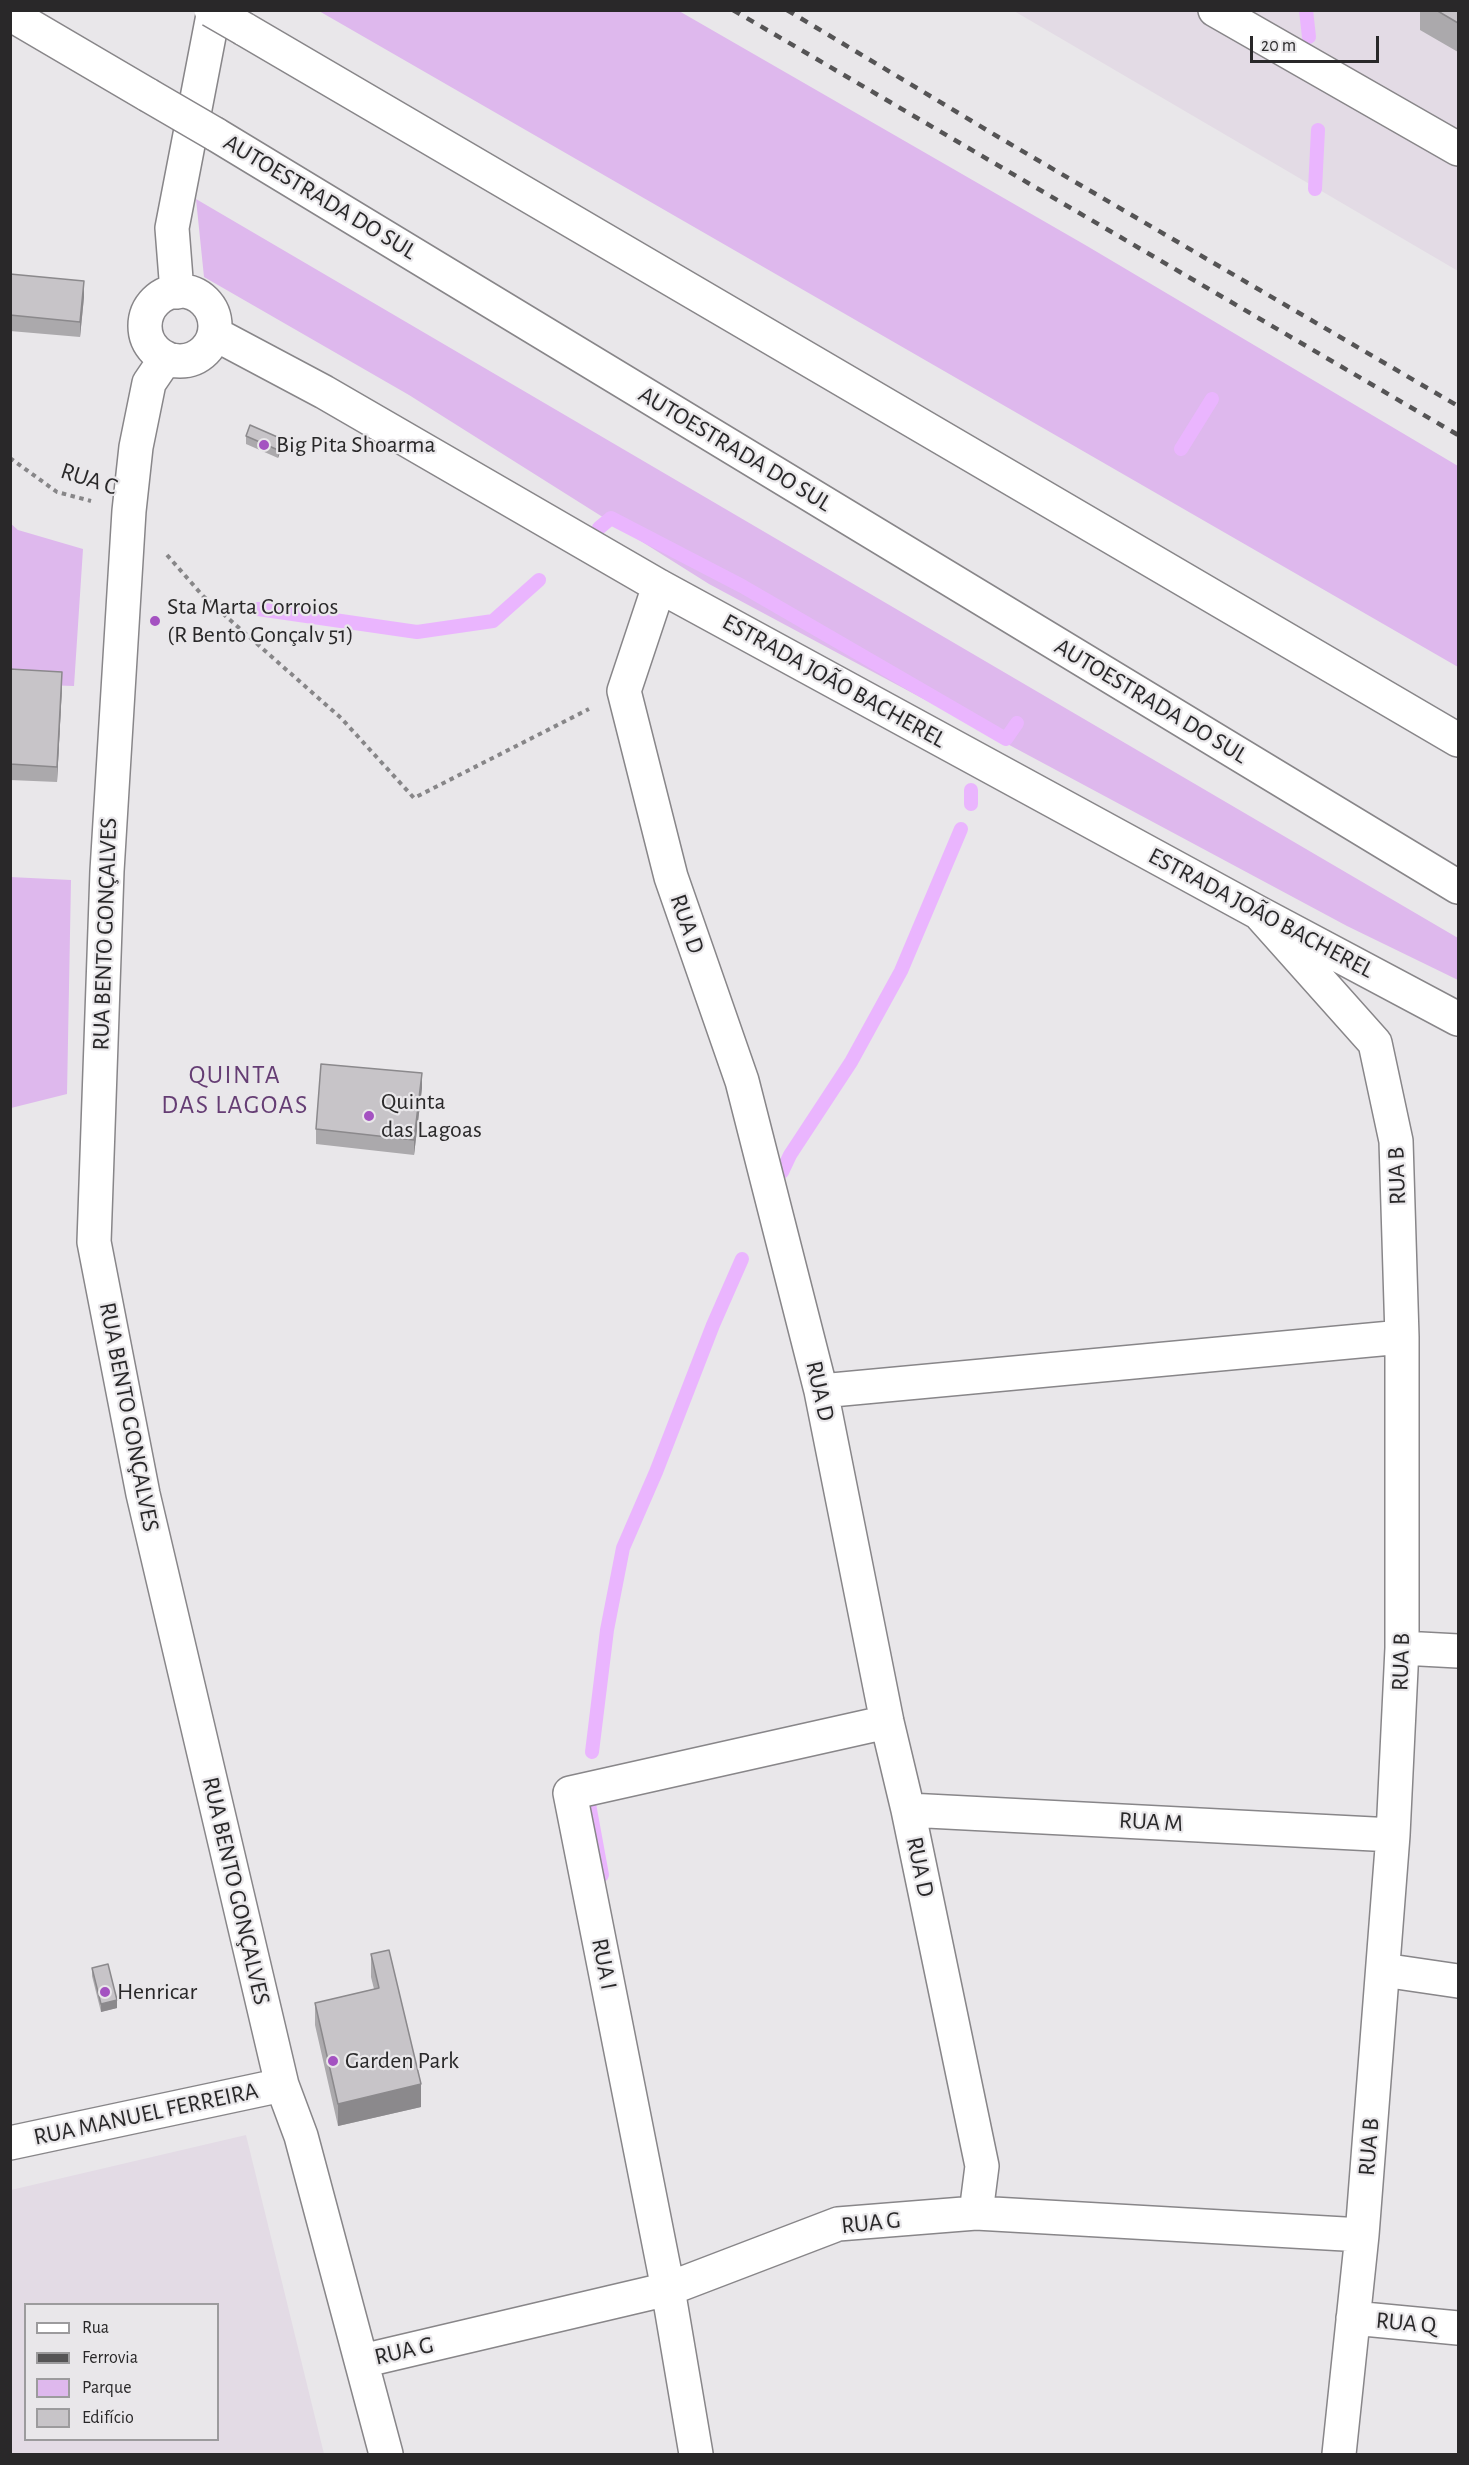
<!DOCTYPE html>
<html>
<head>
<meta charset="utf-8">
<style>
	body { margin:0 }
	#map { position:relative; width:1469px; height:2465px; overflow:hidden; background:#e9e7ea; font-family:"Alegreya Sans",sans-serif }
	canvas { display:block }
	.frame { position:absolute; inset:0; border:12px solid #292829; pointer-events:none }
	.legend { position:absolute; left:24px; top:2303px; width:195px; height:138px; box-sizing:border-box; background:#e9e7ea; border:2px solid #9c9b9d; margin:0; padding:8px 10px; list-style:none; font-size:18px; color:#292829 }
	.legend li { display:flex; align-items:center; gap:12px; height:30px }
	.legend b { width:30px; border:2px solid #9c9b9d }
	.scale { position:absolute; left:1250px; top:36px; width:129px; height:27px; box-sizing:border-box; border:3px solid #292829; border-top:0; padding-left:8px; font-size:18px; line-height:21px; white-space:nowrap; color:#292829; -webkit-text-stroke:4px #e9e7ea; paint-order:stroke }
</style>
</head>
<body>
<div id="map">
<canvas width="1469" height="2465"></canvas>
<div class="frame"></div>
<ul class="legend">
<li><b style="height:8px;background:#fff"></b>Rua</li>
<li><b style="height:8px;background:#555455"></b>Ferrovia</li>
<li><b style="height:16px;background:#deb8ed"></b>Parque</li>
<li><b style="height:16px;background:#c7c4c8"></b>Edifício</li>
</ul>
<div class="scale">20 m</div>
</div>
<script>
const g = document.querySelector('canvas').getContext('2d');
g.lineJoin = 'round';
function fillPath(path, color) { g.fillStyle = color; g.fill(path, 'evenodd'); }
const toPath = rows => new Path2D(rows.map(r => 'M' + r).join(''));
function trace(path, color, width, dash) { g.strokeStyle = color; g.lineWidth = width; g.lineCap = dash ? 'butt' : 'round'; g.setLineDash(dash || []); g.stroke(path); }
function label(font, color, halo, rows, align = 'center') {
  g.font = font + ' "Alegreya Sans",sans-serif'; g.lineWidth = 4.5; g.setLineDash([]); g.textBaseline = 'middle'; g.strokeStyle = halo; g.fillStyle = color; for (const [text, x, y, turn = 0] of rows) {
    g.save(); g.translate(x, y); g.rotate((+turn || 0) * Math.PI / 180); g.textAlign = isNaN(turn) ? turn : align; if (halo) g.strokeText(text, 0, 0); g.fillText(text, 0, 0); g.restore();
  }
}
const built = toPath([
	[1014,11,1458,11,1458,271],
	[246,2135,324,2454,11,2454,11,2190],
	[26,2304,218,2304,218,2440,26,2440]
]);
const green = toPath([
	[319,11,679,11,1087,246,1458,466,1458,667],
	[196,199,1458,938,1458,980,1347,926,709,584,409,395,204,277],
	[10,523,18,530,83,549,74,686,11,684],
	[10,877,71,880,67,1094,11,1108]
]);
const stream = toPath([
	[1306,10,1309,37],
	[1315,189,1318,130],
	[1181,449,1212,399],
	[599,528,611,518,742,586,1006,739,1017,723],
	[258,609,417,632,493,621,539,580],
	[971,804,971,790],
	[782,1172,790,1155,851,1062,901,971,961,829],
	[592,1752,607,1630,623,1548,656,1472,713,1325,742,1259],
	[587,1793,602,1875]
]);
const path = toPath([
	[10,458,57,492,91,501],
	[167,555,203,596,341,718,414,798,589,709]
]);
const minor = toPath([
	[1215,10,1458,149],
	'145 326a35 35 0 1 1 70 0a35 35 0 1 1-70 0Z',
	[177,292,172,228,214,10],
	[215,334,324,392,659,586,1259,913,1458,1019],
	[166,358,149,383,136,447,129,511,107,871,94,1242,143,1494,282,2085,301,2136,386,2454],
	[659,586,624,691,671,877,742,1081,821,1391,887,1722,908,1810,982,2166,976,2213],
	[1259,913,1375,1043,1396,1141,1402,1337,1402,1648,1393,1835,1362,2235,1339,2454],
	[821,1391,1402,1337],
	[1402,1648,1458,1651],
	[908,1810,1393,1835],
	[1383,1970,1458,1981],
	[10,2143,282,2085],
	[1353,2318,1458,2328],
	[362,2361,668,2289,838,2224,976,2213,1362,2235],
	[696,2454,668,2289,570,1793,887,1722]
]);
const highway = toPath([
	[10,14,148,95],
	[244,29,1458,740],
	[215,134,1458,887]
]);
const rail = toPath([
	[733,10,1458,435],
	[787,10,1000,138,1458,406]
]);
const highwayBridge = toPath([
	[211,10,244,29],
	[148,95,215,134]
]);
const wall = toPath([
	[1420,10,1458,10,1458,52,1420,30],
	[10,274,84,297,80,337,10,331],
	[246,436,282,447,278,458,246,444],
	[10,669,62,687,57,782,10,780],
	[422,1088,414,1155,316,1144,316,1129],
	[371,1954,421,2107,338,2126,315,2025,315,2003,374,1989,371,1977],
	[92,1968,117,2008,101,2012,92,1976]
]);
const shadedWall = toPath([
	[84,281,84,297,80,337,80,322],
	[282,439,282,447,278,458,278,450],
	[62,672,62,687,57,782,57,767],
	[422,1073,422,1088,414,1155,414,1140],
	[117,2000,117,2008,101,2012,101,2004],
	[421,2084,421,2107,338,2126,338,2104]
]);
const building = toPath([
	[1436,10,1458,10,1458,23,1436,10],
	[10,274,84,281,80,322,10,315,10,274],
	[250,425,282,439,278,450,246,436,250,425],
	[10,669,62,672,57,767,10,764,10,669],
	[321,1064,422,1073,414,1140,316,1129,321,1064],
	[389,1950,421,2084,338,2104,315,2003,379,1988,371,1954,389,1950],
	[108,1964,117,2000,101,2004,92,1968,108,1964]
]);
const markers = [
	[264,445,6,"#a452c1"],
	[155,621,6,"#a452c1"],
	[369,1116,6,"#a452c1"],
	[105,1992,6,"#a452c1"],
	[333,2061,6,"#a452c1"]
];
const streetNames = [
	["AUTOESTRADA DO SUL",320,197,31],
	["AUTOESTRADA DO SUL",735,449,31],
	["RUA C",89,479,18],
	["ESTRADA JOÃO BACHEREL",834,681,29],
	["AUTOESTRADA DO SUL",1151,701,31],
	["ESTRADA JOÃO BACHEREL",1261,913,28],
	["RUA D",687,924,71],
	["RUA BENTO GONÇALVES",105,934,-88],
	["RUA B",1397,1176,-92],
	["RUA D",820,1391,77],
	["RUA BENTO GONÇALVES",129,1417,79],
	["RUA B",1401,1662,-88],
	["RUA M",1151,1822,3],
	["RUA D",920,1867,78],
	["RUA BENTO GONÇALVES",236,1891,77],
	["RUA I",604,1964,79],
	["RUA MANUEL FERREIRA",146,2114,-12],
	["RUA B",1369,2147,-85],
	["RUA G",871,2223,-6],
	["RUA Q",1406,2323,5],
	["RUA G",404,2351,-13]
];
const poiNames = [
	["Big Pita Shoarma",276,445],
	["Sta Marta Corroios",167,607],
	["(R Bento Gonçalv 51)",167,635],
	["Quinta",381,1102],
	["das Lagoas",381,1130],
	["Henricar",117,1992],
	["Garden Park",345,2061]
];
const neighbourhoodNames = [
	["QUINTA",235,1075],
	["DAS LAGOAS",235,1105]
];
fillPath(built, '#e3dbe5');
fillPath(green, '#deb8ed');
trace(stream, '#eab5fe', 14);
trace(minor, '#888689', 36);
trace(highway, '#888689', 36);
trace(path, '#878688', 4, [4.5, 4.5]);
trace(minor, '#fff', 33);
trace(highway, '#fff', 33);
trace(rail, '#555455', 4.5, [8, 8]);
trace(highwayBridge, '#888689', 36, []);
trace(highwayBridge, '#fff', 33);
fillPath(wall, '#aba9ac');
fillPath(shadedWall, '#8b898c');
fillPath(building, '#c7c4c8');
trace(building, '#8b898c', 1.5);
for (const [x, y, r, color] of markers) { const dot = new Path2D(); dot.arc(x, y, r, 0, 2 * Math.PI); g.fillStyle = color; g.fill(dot); trace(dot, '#e9e7ea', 2); }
label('24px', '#292829', '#e9e7ea', streetNames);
label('24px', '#292829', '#e9e7ea', poiNames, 'left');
g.letterSpacing = '1.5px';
label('26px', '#653d74', '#e9e7ea', neighbourhoodNames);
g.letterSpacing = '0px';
</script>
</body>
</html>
